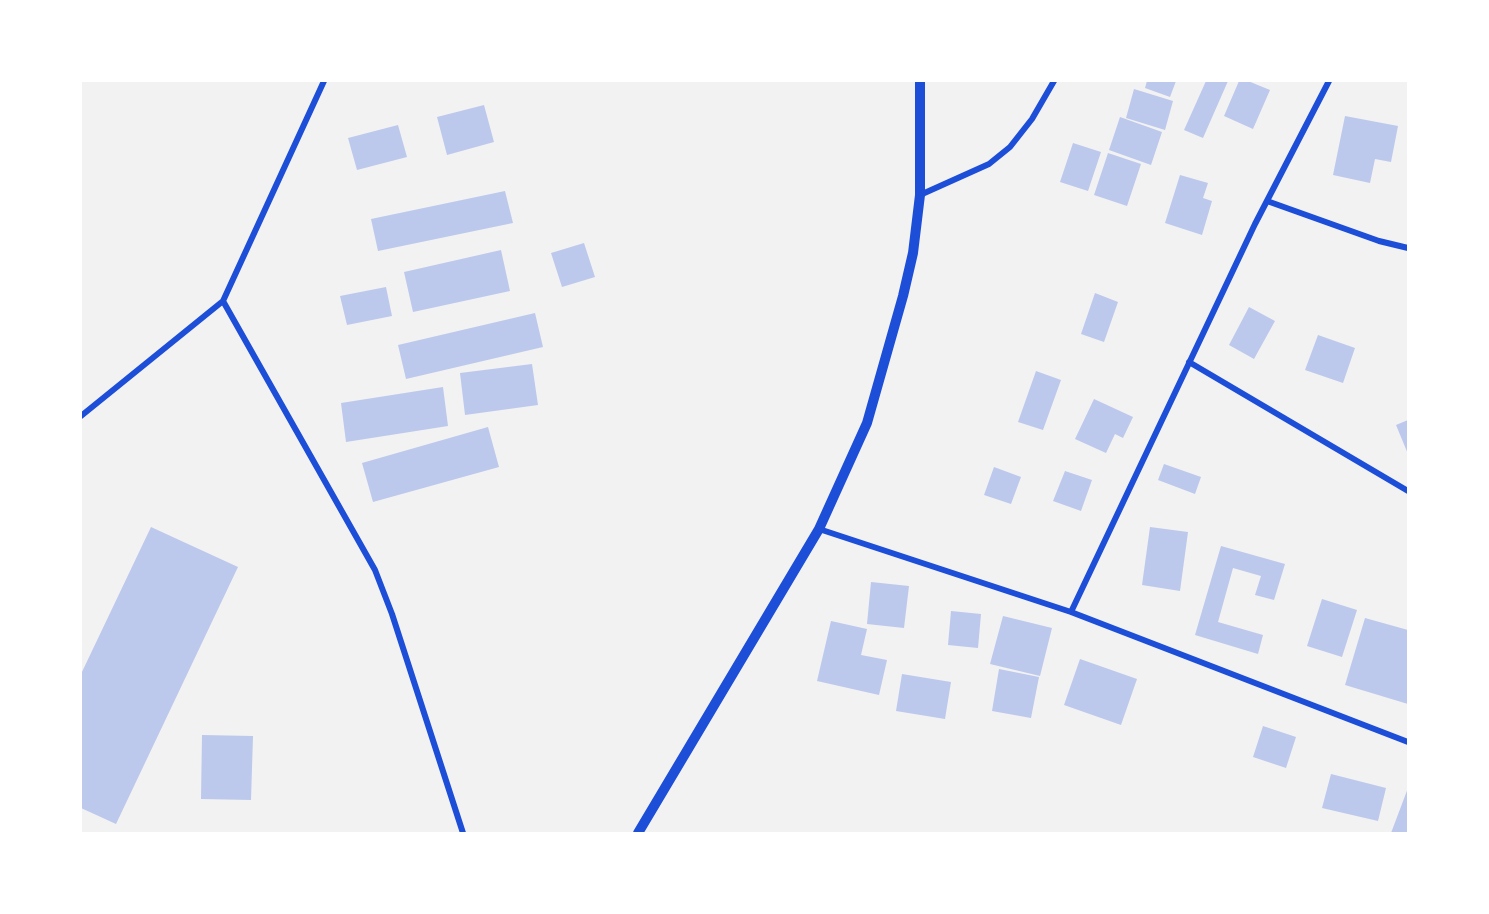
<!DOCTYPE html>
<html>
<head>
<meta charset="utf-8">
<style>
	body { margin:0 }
	#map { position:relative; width:1489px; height:914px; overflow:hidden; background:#f2f2f2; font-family:Manrope,sans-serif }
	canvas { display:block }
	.frame { position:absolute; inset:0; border:82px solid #fff; pointer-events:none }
</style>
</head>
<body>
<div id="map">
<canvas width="1489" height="914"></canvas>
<div class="frame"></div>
</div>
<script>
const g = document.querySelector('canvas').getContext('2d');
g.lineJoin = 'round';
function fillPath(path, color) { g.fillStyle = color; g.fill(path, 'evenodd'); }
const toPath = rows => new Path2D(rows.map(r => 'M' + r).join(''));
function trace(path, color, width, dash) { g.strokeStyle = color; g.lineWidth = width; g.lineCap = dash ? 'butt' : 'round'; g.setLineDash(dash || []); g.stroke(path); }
const building = toPath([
	[1147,81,1176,81,1170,97,1145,88],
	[1206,81,1228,81,1203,138,1184,130],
	[1239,81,1248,81,1270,90,1253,129,1224,116],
	[1134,89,1173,101,1165,130,1126,118],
	[484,105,494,142,447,155,437,117],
	[1345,116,1398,126,1391,162,1375,159,1370,183,1333,175],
	[1120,117,1162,132,1151,165,1109,150],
	[398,125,407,157,357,170,348,138],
	[1073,143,1101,152,1088,191,1060,182],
	[1108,153,1141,164,1127,206,1094,195],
	[1180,175,1208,183,1203,198,1212,201,1202,235,1165,223],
	[505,191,513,223,378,251,371,219],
	[584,243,595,277,562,287,551,253],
	[501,250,510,291,413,312,404,272],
	[386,287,392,316,347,325,340,296],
	[1095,293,1118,302,1104,342,1081,334],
	[1249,307,1275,321,1254,359,1229,345],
	[535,313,543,347,406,379,398,345],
	[1318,335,1355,348,1343,383,1305,370],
	[532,364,538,405,465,415,460,373],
	[1036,371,1061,380,1043,430,1018,422],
	[443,387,448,426,346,442,341,403],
	[1094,399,1133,417,1123,438,1115,434,1106,453,1075,439],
	[1408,420,1408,454,1396,425],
	[488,427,499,467,373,502,362,463],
	[1164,464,1201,477,1195,494,1158,480],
	[994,467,1021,477,1011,504,984,495],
	[1065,471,1092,480,1081,511,1053,501],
	[151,527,238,567,116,824,81,808,81,674],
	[1150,527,1188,532,1180,591,1142,585],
	[1221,546,1285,564,1274,600,1255,595,1261,576,1233,568,1218,622,1263,635,1258,654,1195,635],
	[871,582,909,586,904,628,867,624],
	[1322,599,1357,610,1342,657,1307,646],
	[951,611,981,614,978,648,948,645],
	[1003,616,1052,628,1040,676,990,664],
	[1365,618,1408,630,1408,704,1345,685],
	[831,621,867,629,861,655,887,660,879,695,817,681],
	[1080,659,1137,679,1121,725,1064,705],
	[999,669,1039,677,1031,718,992,711],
	[902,674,951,682,945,719,896,711],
	[1263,726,1296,737,1286,768,1253,757],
	[202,735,253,736,251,800,201,799],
	[1331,774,1386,788,1378,821,1322,808],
	[1408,788,1408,833,1391,833]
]);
const minor = toPath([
	[920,195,989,164,1010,147,1032,119,1054,81],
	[1267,201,1379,241,1408,248],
	[223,301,375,570,392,614,463,833],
	[1189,362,1408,491],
	[81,416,223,301,324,81],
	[819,529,1071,612,1408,742],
	[1071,612,1255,224,1329,81]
]);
const tertiary = toPath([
	[638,833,819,529,867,423,903,296,913,253,920,195,920,81]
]);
fillPath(building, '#bdc9ec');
trace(minor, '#1d4ed8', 6);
trace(tertiary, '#1d4ed8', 10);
</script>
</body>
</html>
